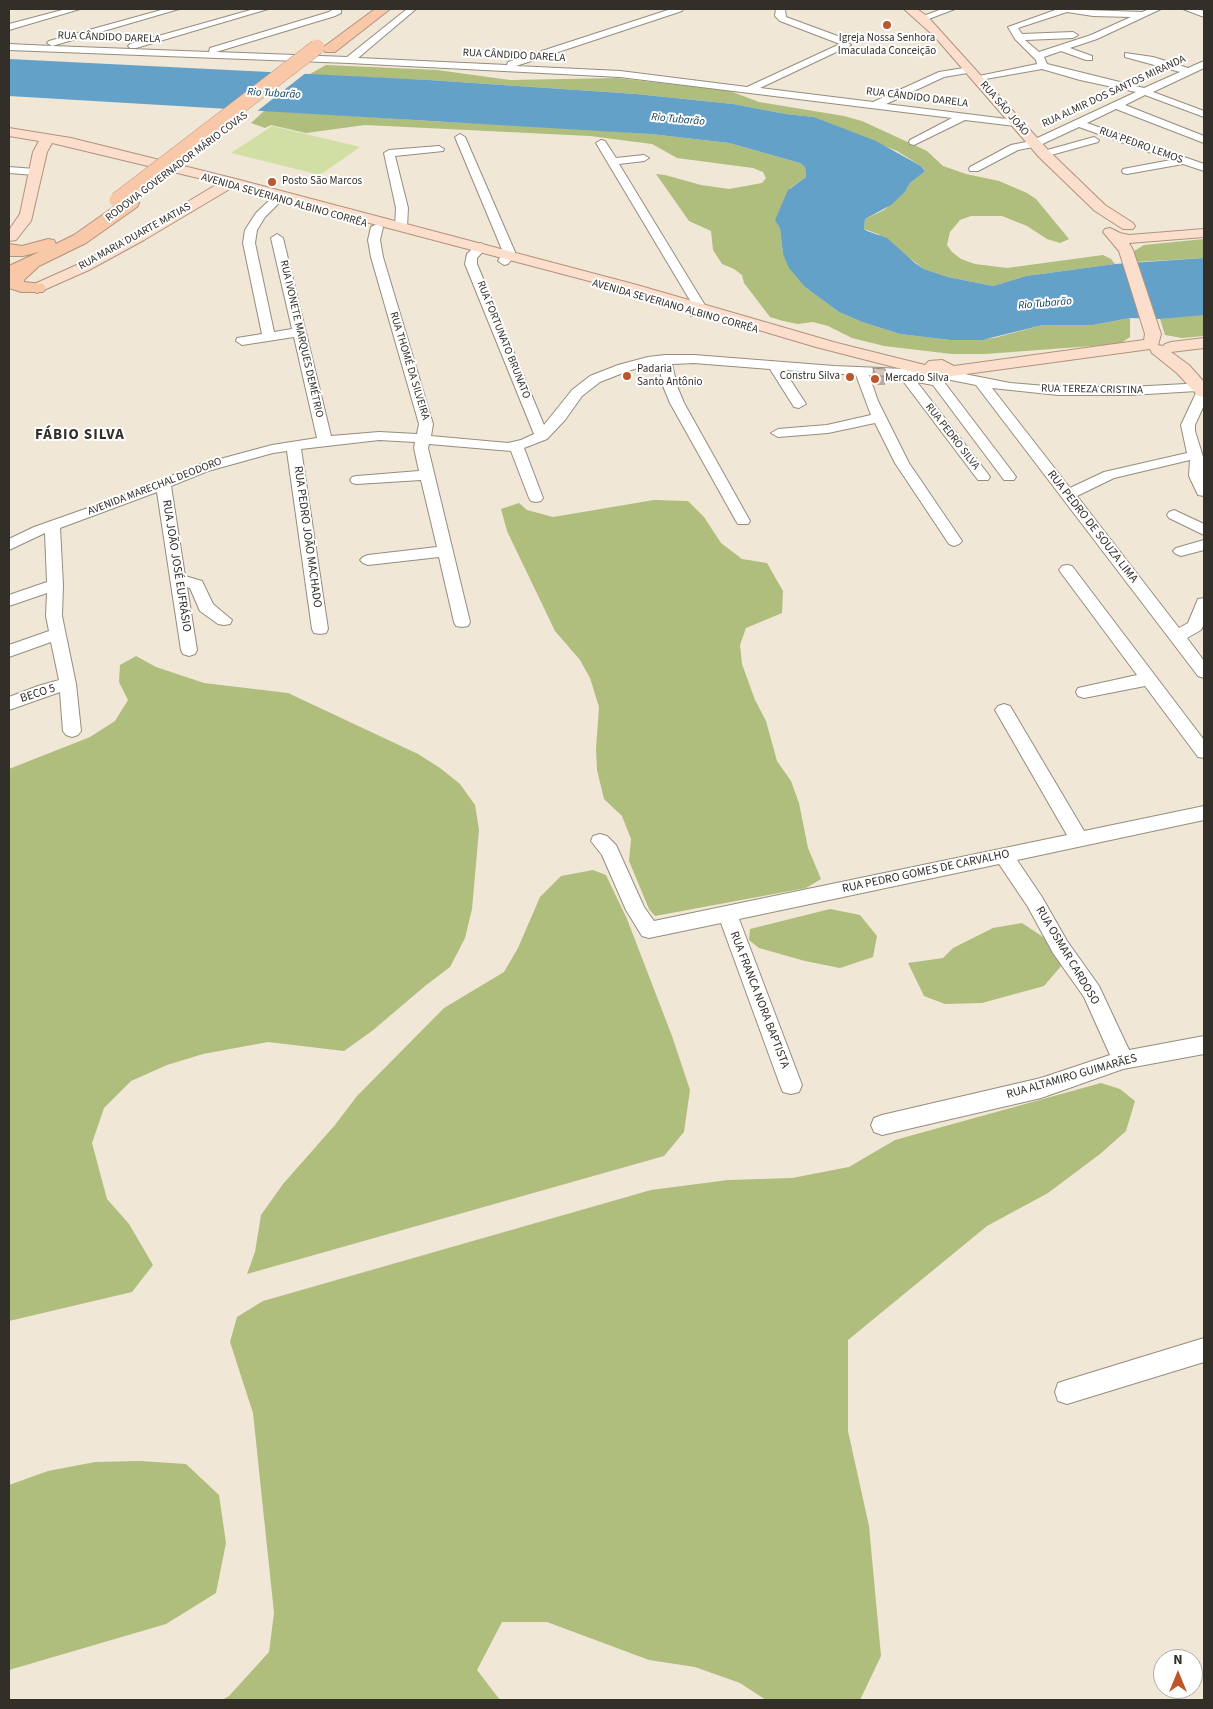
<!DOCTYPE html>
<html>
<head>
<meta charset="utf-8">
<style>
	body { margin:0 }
	#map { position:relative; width:1213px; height:1709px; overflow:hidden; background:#f0e7d7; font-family:"Source Sans 3",sans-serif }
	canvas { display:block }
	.frame { position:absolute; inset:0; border:10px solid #322e28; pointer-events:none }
	.north { position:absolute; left:1153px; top:1649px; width:50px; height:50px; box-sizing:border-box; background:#fff; border:1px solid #adaba9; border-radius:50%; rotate:0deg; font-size:14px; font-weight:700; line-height:20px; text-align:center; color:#322e28 }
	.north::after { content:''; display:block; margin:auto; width:18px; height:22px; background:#bd572b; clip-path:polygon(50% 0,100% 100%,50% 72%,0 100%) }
</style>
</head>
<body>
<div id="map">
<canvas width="1213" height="1709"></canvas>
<div class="frame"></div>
<div class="north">N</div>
</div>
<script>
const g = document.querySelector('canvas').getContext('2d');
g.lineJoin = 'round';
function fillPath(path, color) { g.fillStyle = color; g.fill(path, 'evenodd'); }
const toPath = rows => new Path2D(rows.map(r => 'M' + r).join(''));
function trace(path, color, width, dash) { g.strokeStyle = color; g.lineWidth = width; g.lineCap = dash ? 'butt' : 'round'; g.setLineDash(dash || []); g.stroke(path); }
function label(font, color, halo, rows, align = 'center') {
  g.font = font + ' "Source Sans 3",sans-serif'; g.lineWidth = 4; g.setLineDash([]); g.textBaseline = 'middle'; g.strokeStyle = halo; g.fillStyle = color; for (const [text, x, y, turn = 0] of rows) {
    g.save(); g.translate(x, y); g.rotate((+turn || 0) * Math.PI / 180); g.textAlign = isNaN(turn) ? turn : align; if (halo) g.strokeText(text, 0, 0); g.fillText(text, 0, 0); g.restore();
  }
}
const green = toPath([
	[272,126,360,147,320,175,231,153]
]);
const forest = toPath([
	[326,65,437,70,510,80,617,78,730,91,759,102,844,116,862,121,927,151,943,166,966,174,999,181,1027,193,1036,199,1069,239,1060,243,1047,239,1027,226,1002,216,971,216,960,220,950,232,947,245,952,252,961,259,975,264,1007,268,1103,255,1111,259,1115,264,1026,276,993,286,948,277,924,269,878,234,864,229,865,219,884,210,905,192,910,183,925,170,921,166,897,151,814,117,786,114,733,104,636,94,429,80,308,75],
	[265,110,430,121,556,127,651,134,729,143,800,163,805,167,806,177,790,188,780,228,783,254,805,287,839,312,862,322,900,334,950,340,994,338,1043,325,1093,325,1130,318,1130,337,1121,343,1106,345,985,354,952,354,884,346,852,338,828,326,813,322,798,324,783,321,770,317,744,283,742,275,734,269,722,264,713,250,711,231,689,221,656,174,665,175,701,185,729,189,762,183,766,178,763,172,753,168,677,158,652,144,590,136,365,125,306,133,271,125,265,128,251,123],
	[1204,239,1204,258,1135,262,1134,251,1144,245],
	[1192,315,1204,315,1204,336,1182,338,1165,335,1160,319],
	[654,500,688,501,704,517,721,543,742,559,767,563,783,591,782,613,746,628,740,645,742,664,755,700,766,721,777,761,791,781,799,803,808,848,821,879,806,888,655,916,649,909,629,861,631,839,622,816,604,799,597,770,596,749,599,707,590,678,580,660,555,631,507,531,501,509,519,503,527,510,553,517],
	[136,656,156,667,204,683,288,693,418,754,440,768,460,784,475,805,479,830,472,909,465,938,450,967,425,986,372,1031,344,1051,268,1042,203,1054,167,1065,131,1081,104,1108,92,1143,107,1199,129,1224,153,1265,132,1292,9,1321,9,769,90,737,115,721,128,700,119,682,120,665],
	[593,870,606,875,627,919,672,1036,690,1090,684,1132,664,1156,247,1274,255,1252,261,1215,283,1184,335,1125,357,1096,444,1008,504,972,518,948,540,897,561,876],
	[830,909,860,915,877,936,873,957,840,968,805,961,759,948,749,940,750,929],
	[1022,923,1046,939,1062,965,1044,986,982,1003,945,1004,924,996,908,963,943,958,953,948,993,928],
	[1101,1083,1120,1089,1135,1101,1126,1131,1100,1154,1048,1193,987,1226,848,1340,848,1431,869,1526,881,1656,860,1700,766,1700,740,1683,695,1667,649,1660,547,1622,502,1622,477,1670,500,1700,222,1700,229,1696,269,1652,274,1613,253,1413,230,1342,237,1317,263,1301,651,1190,728,1180,792,1178,849,1167,895,1140],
	[140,1461,186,1464,219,1495,226,1543,216,1593,166,1624,9,1670,9,1485,48,1471,95,1462]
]);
const water = toPath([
	[9,59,429,80,636,94,733,104,786,114,814,117,876,141,921,166,925,171,910,183,905,192,891,205,865,219,864,229,867,231,887,238,915,263,924,269,948,277,993,286,1026,276,1115,264,1204,258,1204,315,1160,319,1130,318,1093,325,1043,325,982,340,950,340,900,334,862,322,839,312,805,287,789,268,783,254,780,228,775,220,788,190,806,177,805,167,800,163,729,143,651,134,9,96]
]);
const pier = toPath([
	[280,71,307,72,256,112,226,111]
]);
const minor = toPath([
	[66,9,80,9,9,30,9,24,66,9],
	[165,9,179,9,52,46,209,52,210,48,329,12,332,10,332,9,341,9,341,13,335,16,216,52,347,57,407,9,416,9,358,58,507,65,508,62,671,9,683,9,682,11,516,66,620,71,747,87,840,44,780,21,775,16,776,9,785,9,786,17,843,38,851,45,760,88,873,102,939,72,970,67,975,70,973,72,944,77,886,104,1015,120,1020,123,1015,126,965,120,914,145,910,144,909,142,910,140,952,118,620,77,349,63,9,50,9,44,52,46,47,43,49,41,165,9],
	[254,9,268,9,136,48,130,48,128,46,130,44,254,9],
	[942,9,955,9,926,20,920,20,918,18,942,9],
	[1058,9,1142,12,1150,9,1161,9,1097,39,1070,48,1092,56,1092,60,1086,60,1061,51,1044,57,1047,64,1144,88,1180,72,1125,57,1125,53,1153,57,1188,68,1204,61,1204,68,1153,92,1204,111,1204,117,1145,95,1125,105,1204,136,1204,143,1116,109,1087,123,1204,164,1204,171,1183,164,1127,174,1123,173,1122,171,1123,169,1171,160,1079,127,1038,146,1018,150,978,171,970,171,969,169,970,167,1011,145,1031,141,1136,92,1080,80,1042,69,974,81,974,77,1037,64,1036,60,1015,39,1008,27,1058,9],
	[1067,12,1093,16,1131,17,1091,35,1039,52,1025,40,1073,38,1078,35,1073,32,1022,34,1018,28,1067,12],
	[1183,9,1197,9,1204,11,1204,17,1183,9],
	[460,134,465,137,515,252,515,255,508,264,504,265,498,261,503,252,455,137,460,134],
	[1094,137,1099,140,1098,142,1044,157,1039,154,1040,152,1094,137],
	[601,140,605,141,616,158,644,155,649,158,644,161,619,164,706,307,699,316,691,316,689,313,694,307,596,143,601,140],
	[439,146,444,149,443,151,395,156,408,208,407,227,401,230,397,229,395,227,396,208,384,153,389,150,439,146],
	[9,167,35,169,40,172,35,175,9,173,9,167],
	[281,192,287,195,265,217,257,230,255,243,274,332,292,329,271,238,277,234,283,238,331,436,379,432,417,434,419,424,371,257,368,240,371,227,377,224,383,227,380,240,383,257,433,424,431,436,508,443,521,440,534,434,465,264,467,254,477,244,481,243,487,247,477,258,477,264,544,425,572,390,590,376,618,365,648,357,665,355,694,355,834,366,904,369,934,368,1010,383,1058,387,1130,387,1204,383,1204,405,1195,425,1195,431,1204,460,1204,496,1198,495,1189,476,1190,460,1114,478,1077,496,1179,628,1188,623,1198,599,1204,598,1203,626,1201,630,1187,638,1204,661,1204,678,1198,676,976,385,941,378,1014,474,1016,477,1014,480,1004,480,933,385,917,382,988,474,990,477,988,480,978,480,900,377,869,375,878,401,909,463,962,541,959,544,954,546,949,544,895,463,875,423,828,433,778,437,771,433,778,429,827,425,871,415,856,375,784,370,806,404,799,408,794,407,770,369,694,363,672,364,677,386,684,403,750,521,748,524,738,524,736,521,670,403,663,386,659,364,649,365,628,371,600,382,582,396,565,420,547,439,524,448,543,498,541,501,536,502,531,501,529,498,511,451,429,444,428,448,470,622,468,626,462,627,456,626,454,622,439,557,368,565,363,563,360,560,363,557,368,555,437,547,421,480,357,484,352,483,350,480,352,477,357,476,419,471,414,448,415,442,379,440,301,449,328,629,326,633,320,634,314,633,312,629,287,451,273,453,208,471,171,486,185,576,202,581,213,604,232,620,230,624,224,625,218,624,200,611,190,588,187,587,197,650,195,654,189,656,183,654,181,650,157,492,60,528,63,585,62,616,76,684,81,731,78,735,72,737,66,735,63,731,60,692,9,710,9,697,38,686,59,680,51,642,9,657,9,645,49,631,46,616,47,593,9,606,9,595,47,582,45,533,9,550,9,539,34,527,122,496,198,465,272,445,317,438,294,337,242,345,236,341,237,338,262,334,243,243,245,230,256,213,277,193,281,192],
	[992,388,1058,395,1130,395,1197,391,1181,425,1187,453,1104,472,1070,488,992,388],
	[1174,510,1204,524,1204,535,1169,518,1167,515,1169,512,1174,510],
	[1204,540,1204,550,1181,556,1176,554,1173,551,1176,548,1204,540],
	[1067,565,1072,566,1204,740,1204,758,1198,757,1145,686,1084,698,1078,696,1076,692,1078,688,1137,675,1059,570,1062,566,1067,565],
	[1004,704,1010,706,1084,831,1204,806,1204,820,1017,860,1042,897,1067,941,1099,986,1129,1050,1204,1036,1204,1054,1123,1069,1041,1098,882,1135,874,1132,871,1125,874,1118,882,1115,1041,1078,1110,1055,1084,997,1053,953,1028,907,999,864,739,919,802,1085,799,1092,791,1094,783,1092,780,1085,721,923,649,938,642,936,626,910,602,855,591,841,593,836,600,834,607,836,616,845,644,907,654,921,1067,835,995,710,998,706,1004,704],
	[1204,1338,1204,1362,1067,1404,1058,1401,1055,1392,1058,1383,1067,1380,1204,1338]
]);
const major = toPath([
	[904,9,917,9,927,16,1049,151,1105,205,1133,223,1135,226,1133,229,1123,229,1095,211,1039,157,935,37,904,9],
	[9,128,71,138,236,179,637,285,837,343,925,365,929,361,942,360,954,366,1144,340,1145,334,1119,251,1103,232,1105,229,1110,228,1120,233,1129,235,1204,229,1204,237,1129,243,1133,250,1161,334,1158,345,1163,346,1165,344,1171,342,1204,338,1204,348,1171,352,1189,365,1204,382,1204,397,1198,396,1177,373,1152,353,1150,349,937,378,816,347,627,291,233,187,144,240,89,270,37,293,32,291,29,288,32,285,79,264,134,234,219,183,52,143,47,152,31,221,16,240,9,241,9,230,20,214,33,152,39,141,9,136,9,128]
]);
const highway = toPath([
	[375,9,390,9,335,52,325,52,323,49,325,46,375,9],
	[131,198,137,199,139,203,137,207,86,243,39,266,24,280,24,282,43,284,46,288,43,292,21,292,9,288,9,266,39,252,23,256,9,256,9,244,22,246,48,239,54,240,56,244,74,235,125,199,131,198]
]);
const highwayBridge = toPath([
	[117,200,317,47]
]);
const wall = toPath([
	[873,368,886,376,885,385,874,385,872,377]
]);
const building = toPath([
	[873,368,885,369,886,376,876,376,873,368]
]);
const markers = [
	[887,25,5,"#bd572b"],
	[272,182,5,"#bd572b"],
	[627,376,5,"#bd572b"],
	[850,377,5,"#bd572b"],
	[875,379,5,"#bd572b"]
];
const farStreetnames = [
	["RUA CÂNDIDO DARELA",109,38,2],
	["RUA CÂNDIDO DARELA",514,56,3],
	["RUA ALMIR DOS SANTOS MIRANDA",1114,92,-25],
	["RUA CÂNDIDO DARELA",917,98,7],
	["RUA SÃO JOÃO",1004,109,49],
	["RUA PEDRO LEMOS",1141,146,20],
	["RODOVIA GOVERNADOR MÁRIO COVAS",177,167,-37],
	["AVENIDA SEVERIANO ALBINO CORRÊA",284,201,16],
	["RUA MARIA DUARTE MATIAS",135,237,-29],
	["AVENIDA SEVERIANO ALBINO CORRÊA",675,307,16],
	["RUA IVONETE MARQUES DEMÉTRIO",301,339,77],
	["RUA FORTUNATO BRUNATO",503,340,68],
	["RUA THOMÉ DA SILVEIRA",409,366,73],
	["RUA TEREZA CRISTINA",1092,390,1],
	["RUA PEDRO SILVA",952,437,52],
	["AVENIDA MARECHAL DEODORO",155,487,-21]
];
const farPoinames = [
	["Igreja Nossa Senhora",887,39,"center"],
	["Imaculada Conceição",887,52,"center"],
	["Posto São Marcos",282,182],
	["Padaria",637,370],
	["Santo Antônio",637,383],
	["Constru Silva",840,377,"right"],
	["Mercado Silva",885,379]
];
const farWaternames = [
	["Rio Tubarão",274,94,3],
	["Rio Tubarão",678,120,5],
	["Rio Tubarão",1045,304,-5]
];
const streetNames = [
	["RUA PEDRO DE SOUZA LIMA",1092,527,52],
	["RUA PEDRO JOÃO MACHADO",307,537,82],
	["RUA JOÃO JOSÉ EUFRÁSIO",176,566,81],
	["BECO 5",38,694,-18],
	["RUA PEDRO GOMES DE CARVALHO",926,872,-12],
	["RUA OSMAR CARDOSO",1067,956,59],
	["RUA FRANCA NORA BAPTISTA",759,1000,69],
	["RUA ALTAMIRO GUIMARÃES",1072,1077,-16]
];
const farDistrictnames = [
	["FÁBIO SILVA",80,436]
];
fillPath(green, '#d2dfa4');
fillPath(forest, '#afbd7d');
fillPath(water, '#64a1c9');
fillPath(pier, '#f0e7d7');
trace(minor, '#958d7e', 2);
trace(major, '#b3927c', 2);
trace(highway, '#b3927c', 2);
fillPath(minor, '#fff');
fillPath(major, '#fbdecb');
fillPath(highway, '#f8c8a9');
trace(highwayBridge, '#b3927c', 16, []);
trace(highwayBridge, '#f8c8a9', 15);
fillPath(wall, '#b9a9a2');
fillPath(building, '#d7c5bc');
trace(building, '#968a84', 1);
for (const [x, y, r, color] of markers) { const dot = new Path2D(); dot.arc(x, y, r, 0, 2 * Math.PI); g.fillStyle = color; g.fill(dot); trace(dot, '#fff', 2); }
label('11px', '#322e28', '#fff', farStreetnames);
label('11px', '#322e28', '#fff', farPoinames, 'left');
label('italic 11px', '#00344f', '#fff', farWaternames);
label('12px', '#322e28', '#fff', streetNames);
g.letterSpacing = '1px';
label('bold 15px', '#322e28', '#fff', farDistrictnames);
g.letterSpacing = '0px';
</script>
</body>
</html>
